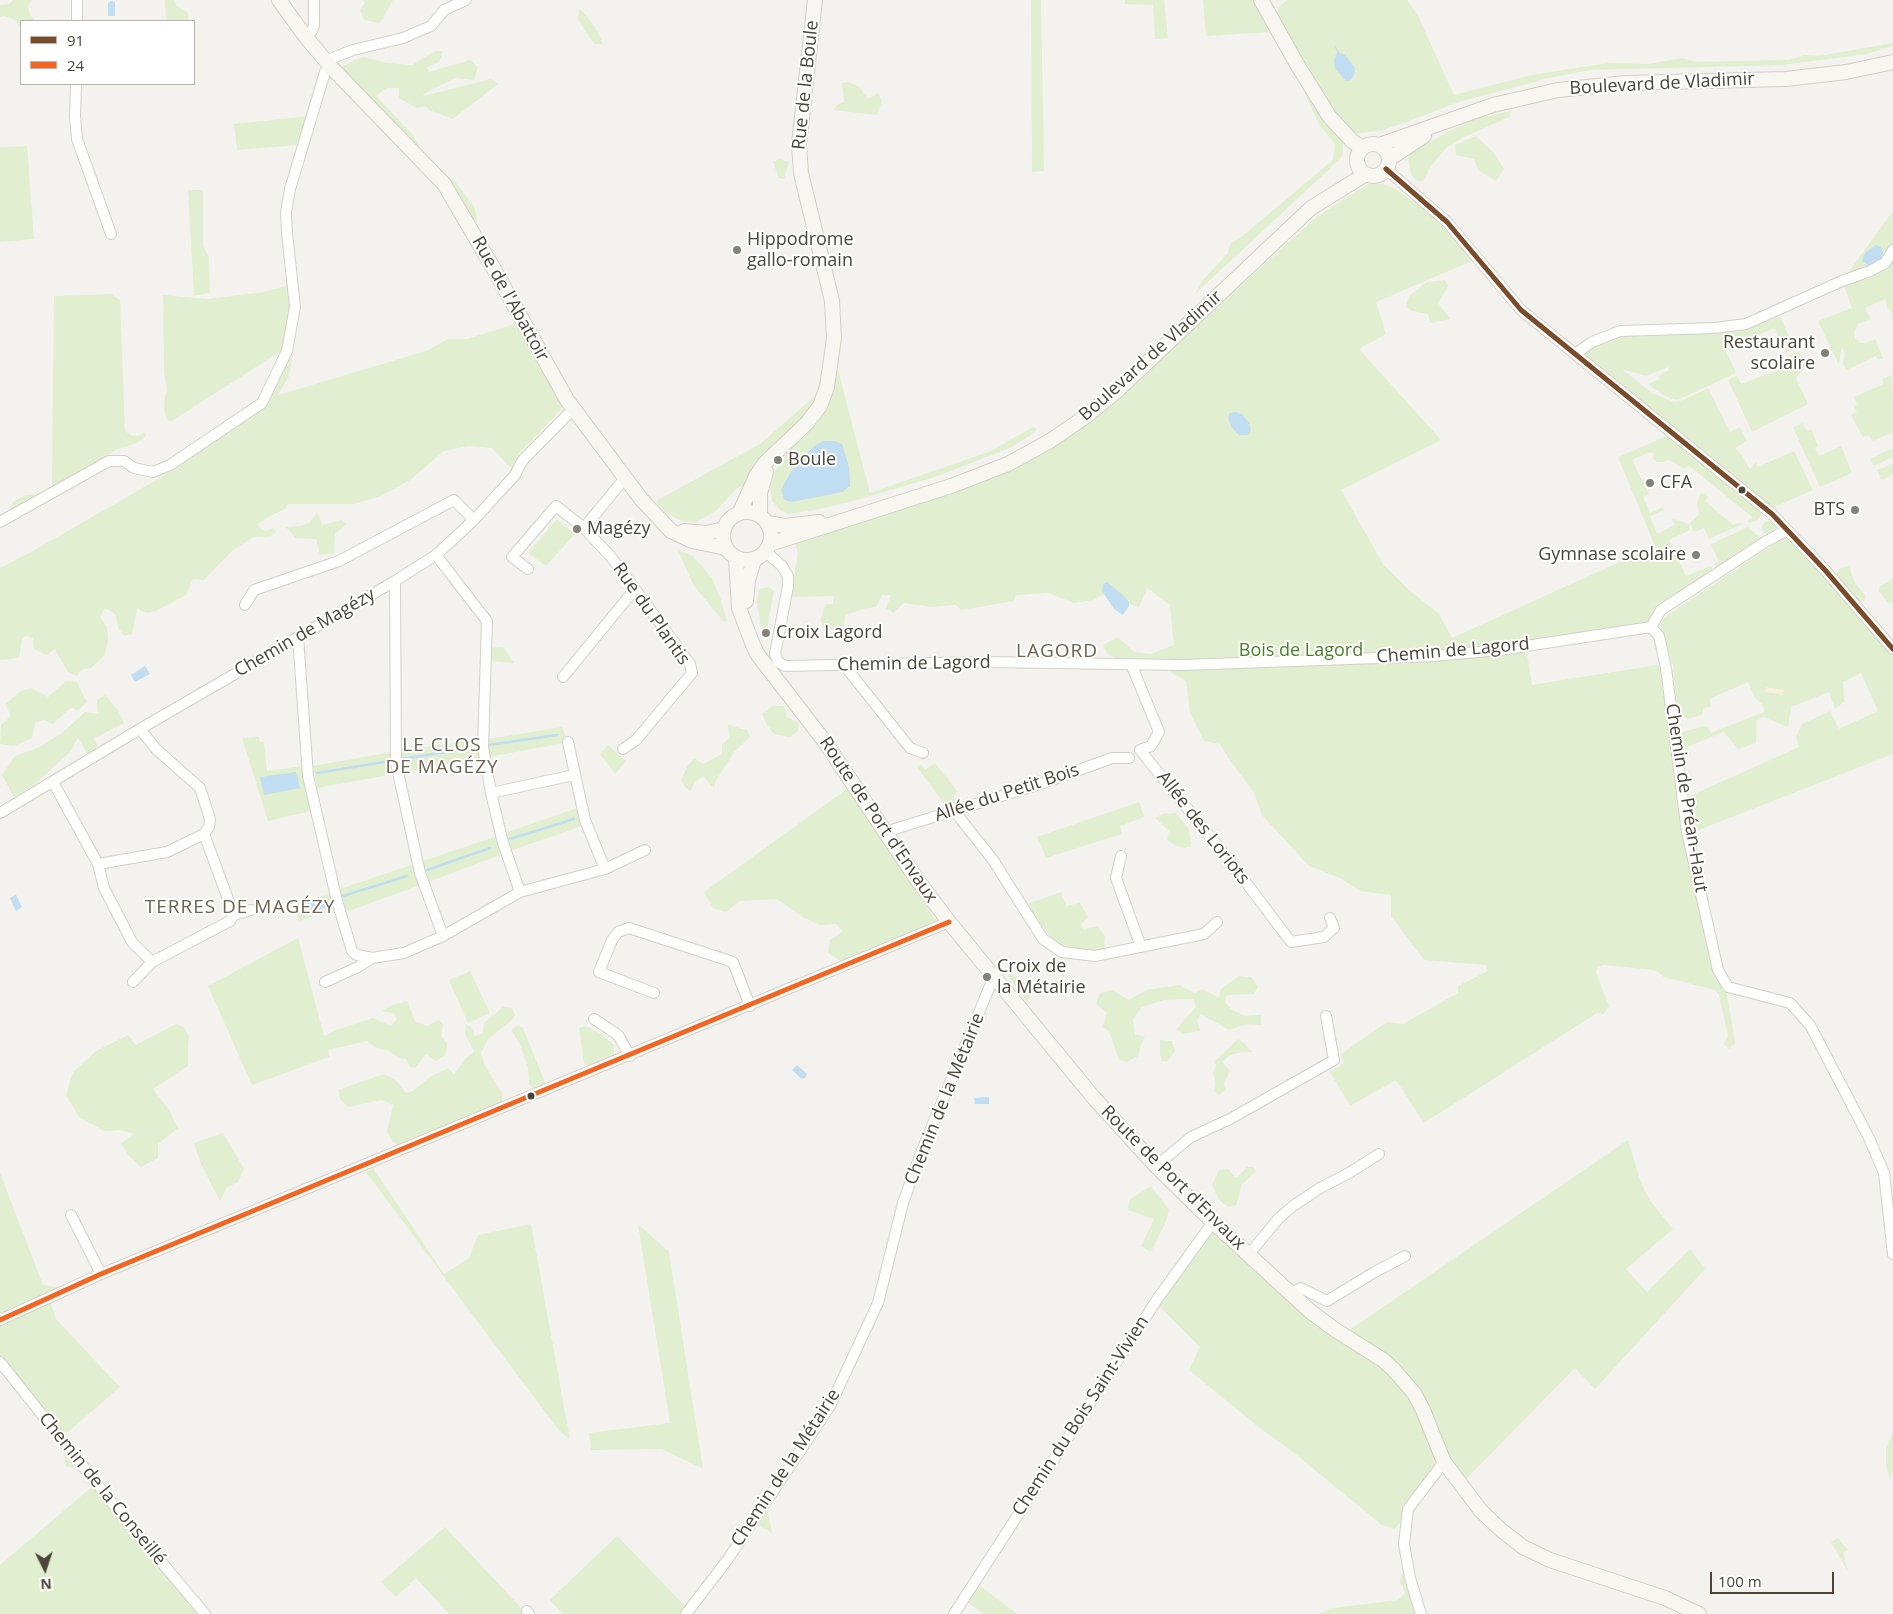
<!DOCTYPE html>
<html>
<head>
<meta charset="utf-8">
<style>
	body { margin:0 }
	#map { position:relative; width:1893px; height:1614px; overflow:hidden; background:#f4f2ee; font-family:"Open Sans",sans-serif }
	canvas { display:block }
	.legend { position:absolute; left:20px; top:20px; width:175px; height:65px; box-sizing:border-box; background:#fff; border:1px solid #b7b4b0; margin:0; padding:6px 9px; list-style:none; font-size:15px; color:#4b4439 }
	.legend li { display:flex; align-items:center; gap:10px; height:25px }
	.legend b { width:25px; border:1px solid #b7b4b0 }
	.north { position:absolute; left:20px; top:1544px; width:50px; height:50px; -webkit-text-stroke:4px #fff; paint-order:stroke; rotate:176deg; font-size:14px; font-weight:700; line-height:20px; text-align:center; color:#4b4439 }
	.north::after { content:''; display:block; margin:auto; width:18px; height:22px; background:#4b4439; clip-path:polygon(50% 0,100% 100%,50% 72%,0 100%) }
	.scale { position:absolute; left:1710px; top:1572px; width:124px; height:22px; box-sizing:border-box; border:2px solid #4b4439; border-top:0; padding-left:6px; font-size:15px; line-height:18px; white-space:nowrap; color:#4b4439; -webkit-text-stroke:4px #fff; paint-order:stroke }
</style>
</head>
<body>
<div id="map">
<canvas width="1893" height="1614"></canvas>
<ul class="legend">
<li><b style="height:6px;background:#7a4b2a"></b>91</li>
<li><b style="height:6px;background:#f26522"></b>24</li>
</ul>
<div class="north">N</div>
<div class="scale">100 m</div>
</div>
<script>
const g = document.querySelector('canvas').getContext('2d');
g.lineJoin = 'round';
function fillPath(path, color) { g.fillStyle = color; g.fill(path, 'evenodd'); }
const toPath = rows => new Path2D(rows.map(r => 'M' + r).join(''));
function trace(path, color, width, dash) { g.strokeStyle = color; g.lineWidth = width; g.lineCap = dash ? 'butt' : 'round'; g.setLineDash(dash || []); g.stroke(path); }
function label(font, color, halo, rows, align = 'center') {
  g.font = font + ' "Open Sans",sans-serif'; g.lineWidth = 4; g.setLineDash([]); g.textBaseline = 'middle'; g.strokeStyle = halo; g.fillStyle = color; for (const [text, x, y, turn = 0] of rows) {
    g.save(); g.translate(x, y); g.rotate((+turn || 0) * Math.PI / 180); g.textAlign = isNaN(turn) ? turn : align; if (halo) g.strokeText(text, 0, 0); g.fillText(text, 0, 0); g.restore();
  }
}
const green = toPath([
	[13,0,32,0,28,6,30,15,35,21,21,21,21,28,15,20,4,16,0,17,0,5,9,4],
	[165,0,174,0,176,5,188,13,189,21,166,21],
	[362,0,393,0,380,23,364,20,360,10,365,3],
	[1031,0,1041,0,1044,171,1032,172],
	[1125,0,1164,0,1168,38,1155,39,1153,5,1125,4],
	[1203,0,1252,0,1272,32,1206,36],
	[1287,0,1407,0,1418,16,1454,95,1532,75,1609,63,1649,64,1682,58,1696,62,1788,60,1804,55,1820,56,1893,43,1893,46,1867,54,1782,65,1590,70,1553,77,1459,102,1404,123,1379,131,1351,134,1324,98,1276,14,1278,8],
	[579,9,586,15,598,32,603,44,594,44,585,31,578,19],
	[435,51,443,51,439,62,427,67,429,72,470,60,478,67,474,80,455,78,423,94,424,96,491,79,498,84,453,119,429,110,426,106,417,108,399,98,399,88,386,88,376,96,413,135,419,146,412,151,339,71,343,66,363,57,388,63,412,65],
	[849,82,860,87,867,99,878,93,882,101,877,115,834,110,837,105,844,102,842,83],
	[1301,86,1343,143,1343,154,1339,160,1195,294,1202,281,1228,253,1230,244,1240,238,1333,160,1335,144,1319,124],
	[1511,111,1509,117,1464,137,1446,148,1431,166,1423,181,1417,181,1411,175,1408,155,1447,132,1478,118],
	[310,116,299,145,237,150,234,124],
	[1476,136,1494,153,1504,169,1496,181,1478,170,1474,159,1456,155,1455,145],
	[27,146,34,239,0,242,0,147],
	[779,159,789,162,784,179,779,178,773,162],
	[448,179,454,180,475,208,477,222,472,219],
	[1368,184,1382,184,1392,187,1423,208,1456,240,1472,261,1376,302,1386,334,1359,349,1441,440,1341,490,1383,564,1409,590,1439,614,1452,638,1655,546,1618,457,1667,436,1759,509,1761,515,1758,520,1750,523,1747,521,1752,517,1691,467,1688,466,1684,469,1674,462,1667,460,1664,462,1657,462,1653,458,1654,453,1650,452,1632,460,1649,494,1643,497,1650,513,1663,507,1664,510,1650,516,1657,534,1675,525,1672,520,1674,519,1689,524,1690,530,1669,540,1686,576,1711,566,1714,573,1679,599,1651,627,1423,661,1441,661,1526,649,1532,685,1663,664,1680,794,1726,989,1735,1043,1729,1049,1724,1044,1728,1036,1719,995,1715,990,1664,977,1658,972,1654,970,1604,965,1598,967,1596,972,1609,1006,1604,1014,1597,1013,1424,1123,1396,1080,1350,1106,1330,1072,1344,1063,1341,1054,1387,1022,1403,1024,1458,993,1458,986,1488,971,1486,965,1424,960,1391,916,1391,895,1360,891,1340,878,1309,866,1262,815,1254,793,1229,759,1220,744,1204,741,1190,713,1186,681,1167,670,1122,660,1108,655,1103,645,1118,637,1134,652,1151,654,1174,645,1170,605,1147,588,1139,607,1129,604,1103,584,1102,591,1104,594,1093,600,1074,603,1048,593,1016,595,1014,601,961,610,955,605,930,607,904,603,893,613,886,608,891,595,882,595,876,607,863,609,845,615,843,631,823,628,821,619,825,604,833,604,834,596,790,597,798,554,795,543,969,487,1013,467,1094,420,1315,218],
	[188,190,203,190,203,246,209,257,210,293,194,296],
	[1893,211,1893,321,1891,316,1893,315,1890,309,1888,310,1885,299,1865,308,1871,319,1858,324,1854,332,1855,338,1861,343,1866,343,1875,339,1883,358,1878,360,1876,356,1846,370,1843,363,1845,354,1842,346,1839,365,1818,321,1852,308,1842,281],
	[1445,280,1448,286,1438,303,1450,319,1430,323,1428,314,1412,311,1406,307,1409,296,1427,282],
	[292,284,289,351,293,352,292,359,289,376,278,395,426,351,448,339,467,339,515,324,563,406,560,411,518,455,512,469,492,448,469,446,444,451,410,480,381,496,354,504,288,504,285,509,274,514,257,524,265,531,273,528,276,532,272,536,254,537,233,550,204,580,193,579,186,595,156,611,147,613,137,609,132,634,124,636,118,627,116,615,105,608,100,617,107,627,108,640,105,655,91,668,81,670,77,676,68,672,55,649,46,655,34,649,33,638,26,636,22,639,19,658,0,660,0,568,33,551,165,475,263,409,272,395,284,353,281,351,172,421,167,420,164,409,165,395,167,392,164,371,163,295,208,299,264,292],
	[111,294,120,300,125,431,131,435,138,436,146,432,145,437,137,443,115,450,52,491,11,512,10,508,13,502,25,495,37,494,52,486,54,296],
	[1780,317,1795,349,1786,353,1775,328,1725,349,1736,373,1678,400,1671,399,1654,389,1648,384,1660,379,1658,376,1669,370,1668,367,1646,376,1622,369,1652,393,1674,402,1683,400,1708,388,1730,432,1740,427,1747,441,1735,448,1742,455,1750,469,1756,462,1758,467,1794,451,1813,490,1772,508,1586,358,1584,354,1601,341,1628,333,1745,328],
	[1799,351,1805,366,1796,378,1808,404,1752,432,1728,380,1737,376,1741,384,1791,365,1787,356],
	[838,370,870,493,991,451,1033,427,1037,429,1034,433,1012,447,935,477,853,501,815,510,788,514,781,511,772,501,770,489,775,471,787,453,809,432,828,408,835,373],
	[1892,375,1893,432,1873,441,1869,435,1863,437,1851,415,1857,412,1854,406,1857,405,1854,397,1884,384,1882,379],
	[815,396,814,404,808,413,765,452,752,470,746,485,737,488,716,511,696,522,679,520,665,512,656,501,760,444],
	[1803,423,1807,431,1811,429,1818,446,1815,448,1819,456,1841,446,1852,473,1820,487,1793,427],
	[1890,449,1893,450,1893,457,1874,466,1870,459],
	[1893,464,1893,475,1881,480,1877,470],
	[1705,493,1708,497,1705,501,1733,525,1738,522,1742,524,1709,539,1704,528,1694,532,1690,523,1699,514,1697,504,1700,494],
	[317,512,322,525,341,520,347,524,335,534,334,553,320,555,316,539,296,538,286,527,301,526,310,522],
	[557,519,575,534,546,566,528,553],
	'1762 528a7 7 0 1 1 14 0a7 7 0 1 1-14 0Z',
	[1748,527,1765,542,1718,573,1714,564,1719,562,1711,544],
	[1784,537,1788,537,1802,550,1893,654,1893,754,1691,833,1683,799,1799,747,1796,736,1802,724,1830,711,1839,729,1878,711,1861,673,1843,682,1844,702,1835,709,1829,692,1791,707,1788,727,1763,717,1757,719,1756,743,1738,749,1724,732,1682,749,1680,733,1704,726,1708,727,1711,733,1764,712,1764,709,1761,703,1755,698,1748,682,1709,699,1711,706,1703,709,1702,715,1687,719,1681,713,1677,714,1673,665,1660,625,1661,622,1665,617],
	[678,550,693,556,712,578,720,597,727,621,724,622,694,586],
	[1850,565,1851,573,1855,583,1866,596,1864,601,1859,602,1836,574,1839,569],
	[1893,579,1893,603,1888,603,1879,591,1880,586],
	[769,587,774,591,767,630,764,630,761,627,757,602,759,589],
	[503,647,514,663,490,661,490,648],
	[66,681,77,682,87,702,78,710,70,708,53,724,44,720,35,723,32,738,14,746,0,744,1,725,11,716,5,704,21,691,31,688,48,697],
	[105,695,118,710,124,723,95,738,98,749,88,755,78,738,71,751,34,785,14,797,2,775,15,756,40,747,62,733,85,712,98,714,97,700],
	[773,706,784,706,787,717,799,723,798,731,790,737,774,734,767,725,762,714],
	[728,725,747,730,750,737,735,751,715,782,714,788,703,776,695,782,690,791,685,787,681,780,687,767,694,758,703,764,722,754,722,745,729,738],
	[562,727,568,742,489,757,489,739],
	[259,737,260,742,264,742,267,771,304,766,311,811,268,821,242,738],
	[480,739,481,758,404,773,400,751],
	[608,745,626,761,615,774,600,754],
	[392,752,394,774,317,788,313,766],
	[935,763,958,792,953,796,957,802,945,805,917,767,921,764,925,770],
	[847,789,879,835,939,926,853,962,841,961,828,953,830,940,839,935,842,931,836,924,821,925,804,918,777,899,740,901,726,912,713,908,704,892],
	[1139,802,1144,817,1120,826,1122,834,1046,858,1037,837],
	[580,807,585,825,510,851,505,833],
	[1176,813,1189,829,1191,846,1184,848,1174,845,1167,840,1169,831,1155,818,1162,814],
	[498,836,503,854,428,882,423,861],
	[414,864,420,885,346,912,340,889],
	[1061,892,1066,906,1080,903,1088,917,1081,924,1084,929,1097,926,1105,936,1104,950,1093,951,1068,949,1054,941,1043,927,1027,904],
	[331,893,335,908,299,921,293,905],
	[298,938,324,1036,336,1030,373,1018,391,1026,397,1019,394,1013,382,1011,392,1005,407,1001,415,1021,427,1026,439,1020,443,1024,441,1036,447,1043,446,1055,436,1061,426,1054,415,1068,410,1067,406,1059,399,1058,389,1051,377,1048,367,1041,328,1050,329,1057,252,1085,208,986],
	[470,971,490,1013,468,1023,449,980],
	[1010,973,1034,989,1027,1002,1008,976],
	[1239,976,1251,977,1258,987,1254,994,1227,995,1225,1002,1232,1010,1246,1016,1261,1015,1261,1025,1247,1024,1229,1030,1201,1014,1197,1020,1200,1031,1183,1034,1176,1029,1196,1007,1193,999,1164,1000,1142,1007,1133,1019,1135,1035,1145,1036,1140,1047,1138,1056,1127,1062,1119,1060,1109,1031,1103,1027,1107,1013,1096,1004,1100,993,1112,990,1129,1000,1146,990,1179,985,1195,993,1203,989,1219,998,1221,989],
	[503,1007,512,1008,515,1015,511,1021,488,1039,481,1053,484,1064,502,1093,502,1104,449,1130,440,1140,412,1150,400,1146,392,1141,387,1131,393,1105,382,1100,348,1107,340,1099,338,1090,384,1074,397,1081,406,1093,413,1091,430,1077,448,1068,454,1074,465,1059,474,1052,465,1034,466,1024,471,1027,475,1036,483,1033,484,1023],
	[176,1024,184,1027,189,1037,188,1046,188,1066,153,1089,169,1110,178,1128,158,1144,158,1158,141,1167,129,1156,121,1143,134,1134,121,1130,104,1131,79,1117,66,1095,73,1072,96,1051,128,1035,136,1045],
	[518,1025,523,1028,546,1085,540,1088,533,1088,529,1084,528,1067,520,1045,511,1030],
	[585,1026,601,1034,614,1045,614,1062,592,1069,584,1063,579,1028],
	[1238,1039,1245,1044,1252,1052,1242,1052,1230,1055,1222,1062,1230,1071,1224,1083,1226,1090,1219,1095,1214,1091,1215,1083,1213,1072,1216,1066,1215,1061],
	[1160,1040,1172,1041,1175,1051,1167,1062,1162,1061,1160,1054],
	[223,1133,244,1169,238,1182,226,1188,220,1201,201,1164,194,1143],
	[1628,1140,1641,1183,1651,1202,1673,1229,1626,1269,1647,1292,1690,1249,1705,1269,1595,1389,1575,1368,1466,1479,1454,1466,1413,1383,1345,1333],
	[1247,1167,1253,1167,1256,1172,1242,1184,1236,1205,1228,1207,1219,1200,1212,1185,1219,1170,1228,1169,1236,1178],
	[373,1168,444,1274,469,1258,478,1235,531,1224,570,1440,557,1428,366,1172],
	[0,1173,43,1285,57,1287,60,1292,49,1298,56,1319,120,1387,61,1438,0,1362],
	[1151,1186,1169,1210,1166,1221,1151,1252,1141,1246,1154,1219,1128,1210,1129,1200],
	[638,1224,669,1252,703,1469,662,1449,591,1450,589,1433,670,1423],
	[1209,1229,1241,1257,1339,1337,1394,1375,1411,1399,1435,1458,1434,1467,1404,1504,1403,1518,1395,1529,1382,1525,1294,1453,1256,1425,1189,1370,1200,1347,1155,1302],
	[1893,1432,1893,1473,1890,1479,1886,1465,1886,1449],
	[64,1453,79,1469,65,1466],
	[93,1486,204,1614,0,1614,0,1565],
	[768,1512,772,1533,757,1525],
	[445,1527,527,1614,449,1614,416,1578,396,1597,381,1582],
	[617,1536,689,1610,686,1614,563,1614,550,1600],
	[1838,1538,1848,1550,1843,1552,1848,1572,1831,1542],
	[1405,1572,1421,1614,1318,1614,1333,1608,1398,1600,1405,1593,1400,1582,1402,1573],
	[974,1581,1017,1614,984,1614,963,1599]
]);
const sand = toPath([
	[1766,687,1784,690,1783,695,1765,692]
]);
const water = toPath([
	[111,1,115,2,115,16,108,16,108,3],
	[1334,44,1339,52,1346,56,1355,68,1354,75,1351,80,1346,81,1335,68,1334,61,1337,52],
	[1876,245,1881,247,1883,252,1883,259,1869,266,1862,261,1865,253],
	[1236,412,1242,414,1249,423,1251,431,1247,435,1239,435,1232,428,1228,418,1230,413],
	[823,441,834,441,842,444,849,467,850,486,842,492,797,501,790,502,784,499,781,490,790,473,808,452,817,444],
	[1107,582,1125,597,1129,602,1129,606,1123,615,1114,609,1102,591,1103,584],
	[145,666,150,674,135,682,131,675],
	[296,772,300,788,264,795,260,777],
	[16,895,22,907,16,911,10,898],
	[324,897,327,907,301,916,298,906],
	[797,1065,807,1074,805,1078,802,1079,792,1070],
	[989,1097,989,1104,975,1104,974,1098]
]);
const stream = toPath([
	[489,745,557,735],
	[401,759,472,748],
	[317,773,384,762],
	[510,839,574,819],
	[427,870,490,848],
	[343,896,407,876]
]);
const street = toPath([
	[77,21,77,0],
	[305,36,311,32,314,26,314,0],
	[325,61,353,50,403,38,431,26,444,10,466,0],
	[76,84,75,116,77,139,111,234],
	[1386,169,1447,222,1521,310,1772,514,1825,570,1893,649],
	[1575,354,1592,342,1620,331,1714,328,1746,324,1842,281,1870,271,1885,263,1893,250],
	[0,522,109,461,124,461,134,468,153,472,170,465,262,403,287,351,295,307,287,233,286,212,290,189,325,72,330,66],
	[766,552,782,566,788,576,788,586,775,654,778,662,785,666,986,662,1183,665,1433,656,1500,650,1651,627,1661,610,1765,542,1787,530],
	[436,555,487,621,483,747,491,793,503,843,520,892],
	[528,569,512,557,556,506,584,528],
	[395,581,396,763,420,873,443,936],
	[245,605,254,590,339,561,454,500,474,520],
	[1651,627,1659,636,1666,668,1687,832,1718,970,1728,987,1790,1003,1810,1025,1869,1138,1884,1173,1893,1254],
	[298,637,308,776,337,901,352,951,357,955,372,958,404,953,443,936,520,892,605,869,645,850],
	[1131,664,1159,732,1151,746,1140,750,1229,860,1291,942,1324,937,1334,928,1330,918],
	[844,665,910,748,923,753],
	[563,677,635,589],
	[568,742,585,820,605,869],
	[623,749,636,740,692,673,690,664,635,589,611,557,584,528,625,478],
	[53,782,98,864,167,852,204,834,209,827,210,819,200,788,156,749,140,729],
	[491,793,574,775],
	[955,812,993,860,1043,939,1062,952,1095,956,1204,934,1217,922],
	[0,813,140,729,395,581,436,555,474,520,515,475,522,461,573,409],
	[885,832,1040,784,1112,758,1129,758],
	[1121,856,1116,878,1141,947],
	[98,864,104,888,132,942,152,962,230,921,234,915,204,834],
	[234,915,251,910],
	[133,982,152,962],
	[325,982,358,967,372,958],
	[654,993,599,972,612,940,618,932,629,928,733,962,750,1006],
	[594,1019,618,1035,630,1056],
	[1156,1166,1191,1137,1230,1119,1334,1060,1326,1016],
	[71,1215,101,1274],
	[1249,1254,1279,1218,1293,1206,1320,1188,1349,1173,1379,1154],
	[1290,1293,1301,1288,1327,1301,1373,1273,1405,1256],
	[0,1320,101,1274,949,922],
	[0,1362,113,1504,205,1614],
	[527,1611,529,1614],
	[686,1614,728,1559,830,1406,878,1303,903,1203,921,1153,994,976],
	[954,1614,1158,1298,1213,1222],
	[1421,1614,1410,1578,1404,1544,1408,1509,1444,1462]
]);
const secondary = toPath([
	[279,0,305,36,330,66,444,184,491,264,567,400,641,499,671,531,692,541,726,548],
	[1261,0,1298,66,1329,116,1352,141,1362,148],
	'1357 160a16 16 0 1 1 32 0a16 16 0 1 1-32 0Z',
	[1379,145,1493,105,1558,90,1626,83,1786,79,1846,72,1893,62],
	[1389,159,1424,136],
	'723 536a24 24 0 1 1 48 0a24 24 0 1 1-48 0Z',
	[740,512,756,476,765,463,807,423,820,406,827,387,834,338,832,301,801,173,799,144,815,0],
	[760,515,760,493,766,472],
	[768,523,785,526,819,522],
	[684,531,706,533,724,529],
	[770,544,954,485,1008,464,1050,441,1085,417,1118,390,1311,208,1366,174],
	[736,558,739,608,753,645,758,655,825,742,916,878,949,922,1094,1098,1156,1166,1213,1222,1311,1312,1334,1329,1383,1360,1393,1369,1414,1393,1423,1410,1444,1462,1481,1511,1501,1530,1523,1547,1550,1560,1665,1598,1699,1614],
	[746,601,748,580,754,560]
]);
const bus1 = toPath([
	[1386,169,1447,222,1521,310,1772,514,1825,570,1893,649]
]);
const bus2 = toPath([
	[0,1320,101,1274,949,922]
]);
const markers = [
	[737,250,5,"#868178"],
	[1825,353,5,"#868178"],
	[778,460,5,"#868178"],
	[1650,483,5,"#868178"],
	[1742,490,4.5,"#4b4439"],
	[1855,510,5,"#868178"],
	[577,529,5,"#868178"],
	[1696,555,5,"#868178"],
	[766,633,5,"#868178"],
	[987,977,5,"#868178"],
	[531,1096,4.5,"#4b4439"]
];
const streetNames = [
	["Boulevard de Vladimir",1662,84,-3],
	["Rue de la Boule",806,85,-84],
	["Rue de l'Abattoir",510,299,61],
	["Boulevard de Vladimir",1151,356,-42],
	["Rue du Plantis",651,614,55],
	["Chemin de Magézy",305,633,-30],
	["Chemin de Lagord",1453,651,-5],
	["Chemin de Lagord",914,664,-1],
	["Allée du Petit Bois",1007,793,-18],
	["Chemin de Préan-Haut",1686,798,81],
	["Route de Port d'Envaux",878,820,56],
	["Allée des Loriots",1203,828,52],
	["Chemin de la Métairie",945,1099,-68],
	["Route de Port d'Envaux",1173,1178,45],
	["Chemin du Bois Saint-Vivien",1081,1416,-57],
	["Chemin de la Métairie",786,1468,-57],
	["Chemin de la Conseillé",102,1489,51]
];
const poiNames = [
	["Hippodrome",747,240],
	["gallo-romain",747,261],
	["Restaurant",1815,343,"right"],
	["scolaire",1815,364,"right"],
	["Boule",788,460],
	["CFA",1660,483],
	["BTS",1845,510,"right"],
	["Magézy",587,529],
	["Gymnase scolaire",1686,555,"right"],
	["Croix Lagord",776,633],
	["Croix de",997,967],
	["la Métairie",997,988]
];
const parkNames = [
	["Bois de Lagord",1301,651]
];
const neighbourhoodNames = [
	["LAGORD",1057,652],
	["LE CLOS",442,746],
	["DE MAGÉZY",442,768],
	["TERRES DE MAGÉZY",240,908]
];
fillPath(green, '#e1eecf');
fillPath(sand, '#f7f0da');
fillPath(water, '#c0ddf1');
trace(stream, '#c0ddf1', 2.5);
trace(street, '#d2d0cb', 12);
trace(secondary, '#d3cfc5', 16);
trace(street, '#fdfdfc', 10);
trace(secondary, '#f7f6f1', 14);
trace(bus1, '#7a4b2a', 5);
trace(bus2, '#f26522', 5);
for (const [x, y, r, color] of markers) { const dot = new Path2D(); dot.arc(x, y, r, 0, 2 * Math.PI); g.fillStyle = color; g.fill(dot); trace(dot, '#fff', 2); }
label('18px', '#4b4439', '#fff', streetNames);
label('18px', '#4b4439', '#fff', poiNames, 'left');
label('18px', '#4a7f2a', '#fff', parkNames);
g.letterSpacing = '1px';
label('19px', '#6e6250', '#fff', neighbourhoodNames);
g.letterSpacing = '0px';
</script>
</body>
</html>
